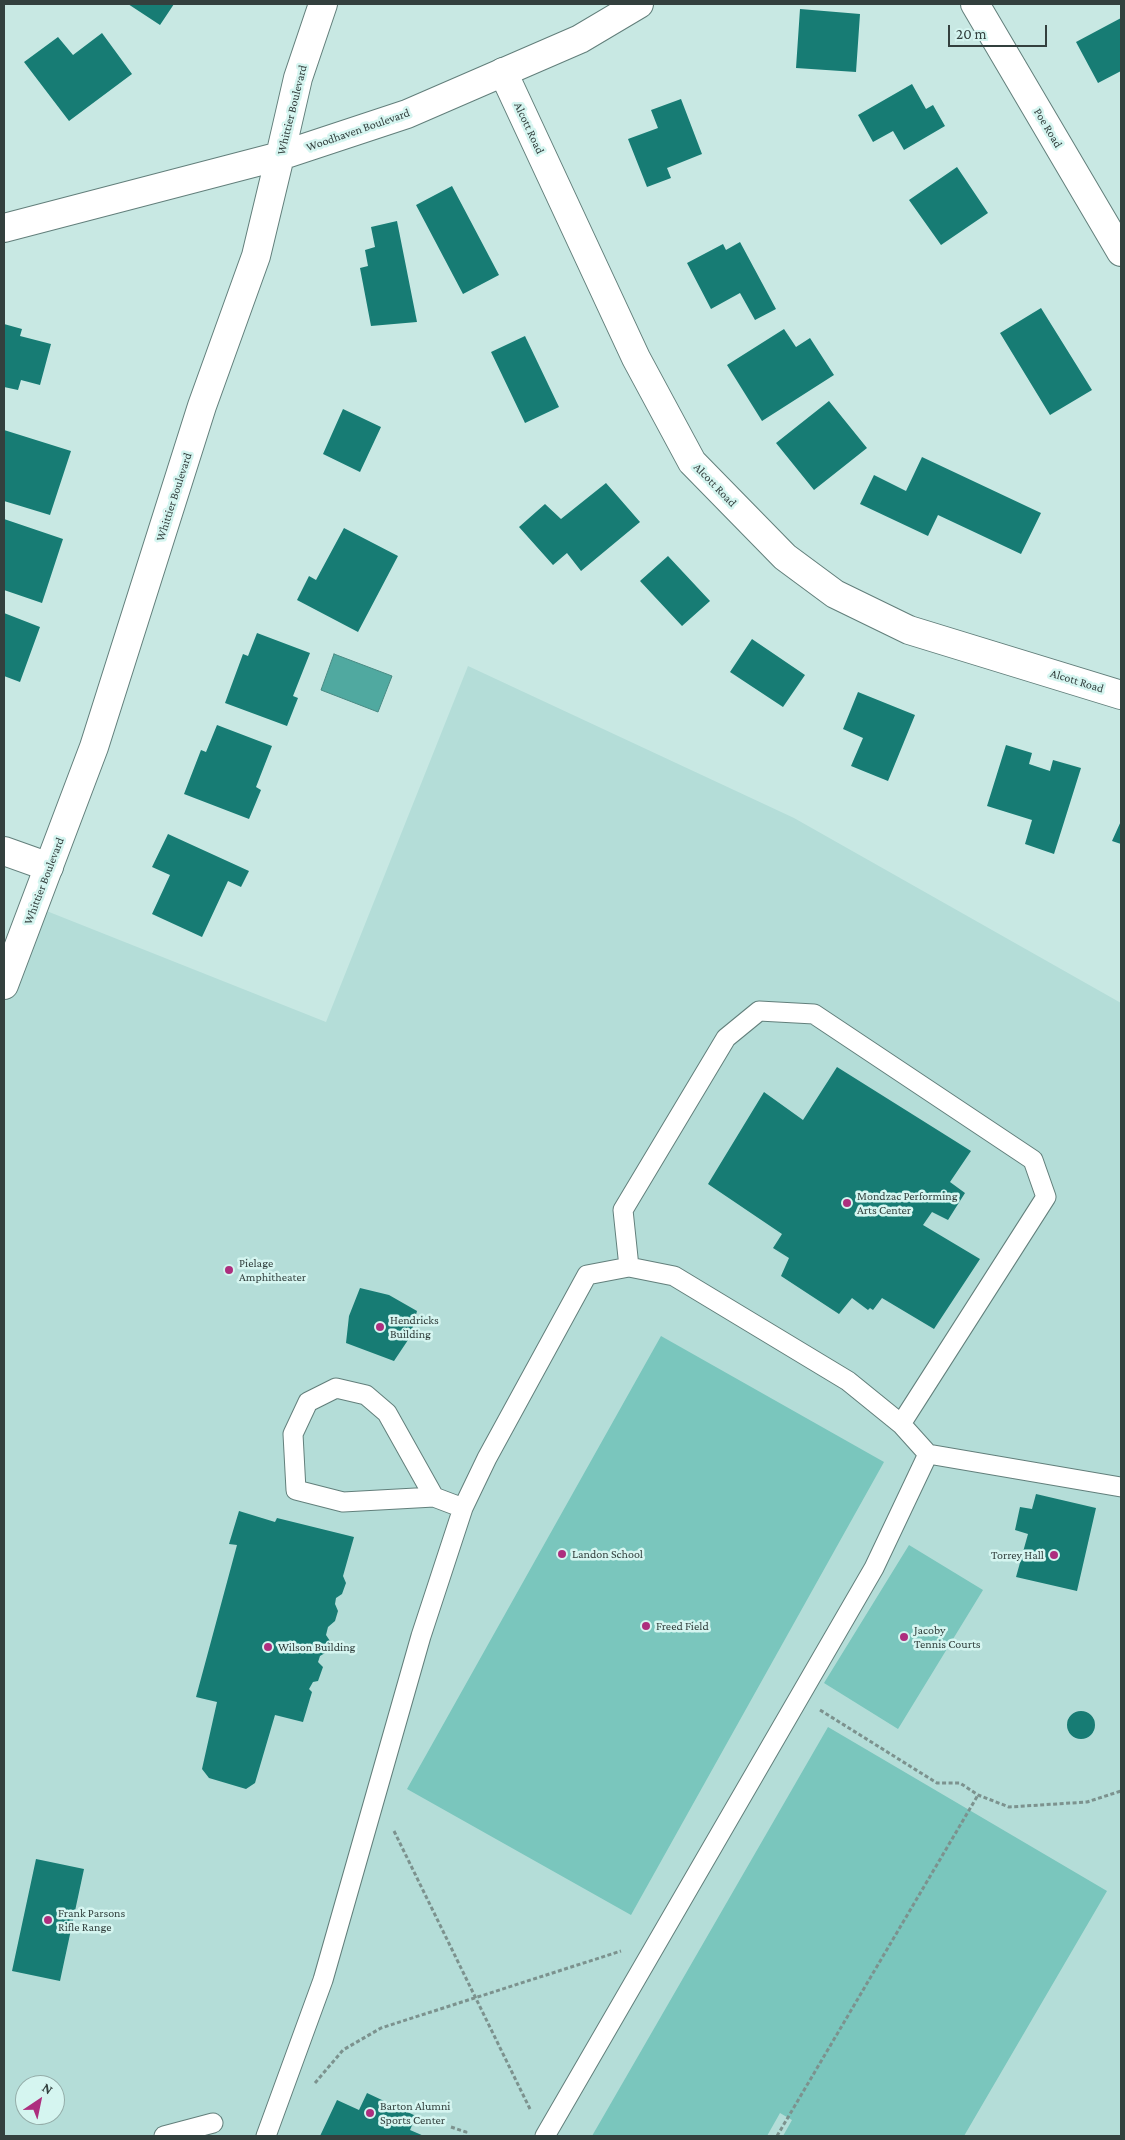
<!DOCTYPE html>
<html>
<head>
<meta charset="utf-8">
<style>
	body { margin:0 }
	#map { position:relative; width:1125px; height:2140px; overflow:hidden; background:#c8e8e3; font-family:"Crimson Pro",serif }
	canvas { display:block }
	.frame { position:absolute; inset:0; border:5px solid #33403e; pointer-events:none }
	.north { position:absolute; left:15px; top:2075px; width:50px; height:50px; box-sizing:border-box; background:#d5f5f0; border:1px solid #94ada9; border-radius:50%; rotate:34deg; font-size:14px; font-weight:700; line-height:20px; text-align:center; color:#33403e }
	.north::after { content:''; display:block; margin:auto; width:18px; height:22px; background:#ad2e7e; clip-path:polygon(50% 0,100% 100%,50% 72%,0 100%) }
	.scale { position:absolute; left:948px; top:25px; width:99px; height:22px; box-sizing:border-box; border:2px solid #33403e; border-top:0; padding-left:6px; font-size:15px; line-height:18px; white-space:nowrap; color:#33403e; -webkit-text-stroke:4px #d5f5f0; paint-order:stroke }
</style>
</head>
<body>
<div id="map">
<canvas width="1125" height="2140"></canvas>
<div class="frame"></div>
<div class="north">N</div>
<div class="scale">20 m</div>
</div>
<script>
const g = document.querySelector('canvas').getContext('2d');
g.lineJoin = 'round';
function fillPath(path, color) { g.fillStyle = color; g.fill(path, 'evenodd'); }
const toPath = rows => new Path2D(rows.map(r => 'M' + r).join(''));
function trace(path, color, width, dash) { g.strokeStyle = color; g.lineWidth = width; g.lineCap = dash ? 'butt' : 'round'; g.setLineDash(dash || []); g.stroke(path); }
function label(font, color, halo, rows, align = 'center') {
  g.font = font + ' "Crimson Pro",serif'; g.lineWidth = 5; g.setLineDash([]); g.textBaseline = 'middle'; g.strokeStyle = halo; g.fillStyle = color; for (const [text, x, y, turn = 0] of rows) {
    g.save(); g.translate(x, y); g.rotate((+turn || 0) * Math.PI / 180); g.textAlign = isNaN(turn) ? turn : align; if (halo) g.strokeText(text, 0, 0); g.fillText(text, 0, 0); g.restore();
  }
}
const built = toPath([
	[468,666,794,818,1121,1003,1121,2136,4,2136,4,985,34,906,326,1022],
	[25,2085,55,2085,55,2115,25,2115]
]);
const green = toPath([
	[661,1336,884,1462,631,1915,407,1789],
	[909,1545,983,1590,898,1729,824,1683],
	[828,1727,1107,1891,964,2136,783,2136,792,2120,780,2113,767,2136,592,2136]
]);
const water = toPath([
	[334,654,392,676,378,712,321,690,334,654]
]);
const building = toPath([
	[128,4,174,4,160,25],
	[800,9,860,14,856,72,796,68],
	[1121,18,1121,71,1098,83,1076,42],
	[102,33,132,74,69,121,24,62,58,37,73,55],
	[912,84,926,109,933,105,945,126,904,150,893,131,873,142,858,115],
	[681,99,702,154,667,168,671,178,647,187,628,139,658,128,651,110],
	[957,167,988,213,941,245,909,200],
	[452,186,499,275,463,294,416,205],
	[397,221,417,322,371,326,360,268,368,266,365,250,375,247,371,227],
	[740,242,776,309,755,320,740,293,711,309,687,263,723,244,726,250],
	[1041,308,1092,390,1050,415,1000,333],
	[4,324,22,329,20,336,51,344,40,385,21,380,18,390,4,387],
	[784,329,796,347,810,338,834,375,762,421,727,365],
	[525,336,559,407,525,423,491,352],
	[829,401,867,448,814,490,776,443],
	[343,409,381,427,360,472,323,454],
	[4,430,71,451,50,515,4,501],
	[922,457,1041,513,1021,554,938,515,928,536,860,504,874,475,906,491],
	[606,483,640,522,581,571,567,553,553,565,519,527,545,504,561,519],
	[4,519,63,539,42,603,4,590],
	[344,528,398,556,358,632,297,600,309,576,316,580],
	[668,556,710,601,682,626,640,581],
	[4,613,40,627,20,682,4,676],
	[257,633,310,653,293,696,298,698,287,726,225,703,243,654,248,656],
	[752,639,805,675,783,707,730,672],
	[858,692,915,715,888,781,851,766,863,738,843,729],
	[217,725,272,746,256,787,261,790,249,819,184,794,201,750,206,752],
	[1006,745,1032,753,1029,764,1050,771,1053,760,1081,768,1054,854,1025,844,1032,820,987,806],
	[1121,821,1121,844,1112,841],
	[168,834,249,871,241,887,228,881,202,937,152,914,170,875,152,867],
	[837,1067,971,1151,950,1182,965,1193,948,1220,932,1212,923,1225,980,1259,934,1329,882,1298,873,1310,870,1308,868,1310,852,1298,839,1314,781,1276,789,1258,773,1248,782,1234,708,1184,764,1092,803,1120],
	[360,1288,389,1295,417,1311,410,1337,394,1361,346,1343,349,1316],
	[1036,1494,1096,1508,1077,1591,1016,1577,1028,1534,1015,1530,1020,1507,1032,1509],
	[239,1511,275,1522,277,1518,354,1537,343,1576,346,1583,342,1594,336,1598,335,1604,338,1611,335,1621,328,1627,326,1635,330,1641,325,1653,320,1656,318,1662,323,1667,318,1681,313,1682,309,1689,312,1692,303,1722,275,1715,255,1783,246,1789,209,1778,202,1769,217,1702,196,1697,237,1545,229,1544],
	'1067 1725a14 14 0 1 1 28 0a14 14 0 1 1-28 0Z',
	[36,1859,84,1869,60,1981,12,1971],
	[367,2093,416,2116,410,2130,424,2136,320,2136,337,2100,359,2110]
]);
const path = toPath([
	[820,1710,937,1783,960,1783,978,1795,1009,1807,1087,1802,1121,1791],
	[394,1831,530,2109],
	[315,2083,343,2050,381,2028,621,1951],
	[451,2127,466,2132,464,2136],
	[777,2136,978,1795]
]);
const lane = toPath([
	[629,1267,623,1210,726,1038,759,1011,814,1014,1033,1160,1046,1197,901,1424],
	[434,1497,387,1413,366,1395,336,1388,308,1402,293,1434,296,1490,343,1502,434,1497,463,1508],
	[164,2136,213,2123],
	[266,2136,323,1980,421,1636,463,1508,487,1458,587,1275,629,1267,674,1276,848,1381,901,1424,928,1454,1121,1487],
	[545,2136,874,1568,928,1454]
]);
const street = toPath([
	[975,4,1121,252],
	[503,72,636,358,692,462,785,557,835,594,909,630,1121,695],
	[4,228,280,156,298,78,323,4],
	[4,851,49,867]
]);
const secondary = toPath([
	[4,985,94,747,202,406,256,256,280,156,407,114,580,39,639,4]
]);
const markers = [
	[847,1203,5,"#ad2e7e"],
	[229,1270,5,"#ad2e7e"],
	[380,1327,5,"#ad2e7e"],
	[562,1554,5,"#ad2e7e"],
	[1054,1555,5,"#ad2e7e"],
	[646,1626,5,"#ad2e7e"],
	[904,1637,5,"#ad2e7e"],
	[268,1647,5,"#ad2e7e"],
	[48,1920,5,"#ad2e7e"],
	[370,2113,5,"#ad2e7e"]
];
const streetNames = [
	["Whittier Boulevard",292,110,-76],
	["Alcott Road",529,128,65],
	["Poe Road",1048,128,59],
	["Woodhaven Boulevard",358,130,-19],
	["Alcott Road",715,485,46],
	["Whittier Boulevard",174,497,-72],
	["Alcott Road",1077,681,17],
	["Whittier Boulevard",44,881,-69]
];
const poiNames = [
	["Mondzac Performing",857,1196],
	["Arts Center",857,1210],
	["Pielage",239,1263],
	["Amphitheater",239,1277],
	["Hendricks",390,1320],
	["Building",390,1334],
	["Landon School",572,1554],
	["Torrey Hall",1044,1555,"right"],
	["Freed Field",656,1626],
	["Jacoby",914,1630],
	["Tennis Courts",914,1644],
	["Wilson Building",278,1647],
	["Frank Parsons",58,1913],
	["Rifle Range",58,1927],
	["Barton Alumni",380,2106],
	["Sports Center",380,2120]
];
fillPath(built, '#b4ddd8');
fillPath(green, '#7ac6bd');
fillPath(water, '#50a9a0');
trace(water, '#478a83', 1);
fillPath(building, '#177c74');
trace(lane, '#627f7b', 21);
trace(street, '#627f7b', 30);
trace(secondary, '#627f7b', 30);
trace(path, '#7c928e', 3, [4, 2.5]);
trace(lane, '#fff', 19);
trace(street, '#fff', 28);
trace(secondary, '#fff', 28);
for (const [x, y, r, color] of markers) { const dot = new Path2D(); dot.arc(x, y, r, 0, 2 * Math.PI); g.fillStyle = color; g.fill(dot); trace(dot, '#d5f5f0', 2); }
label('12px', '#33403e', '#d5f5f0', streetNames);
label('12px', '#33403e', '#d5f5f0', poiNames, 'left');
</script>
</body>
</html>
